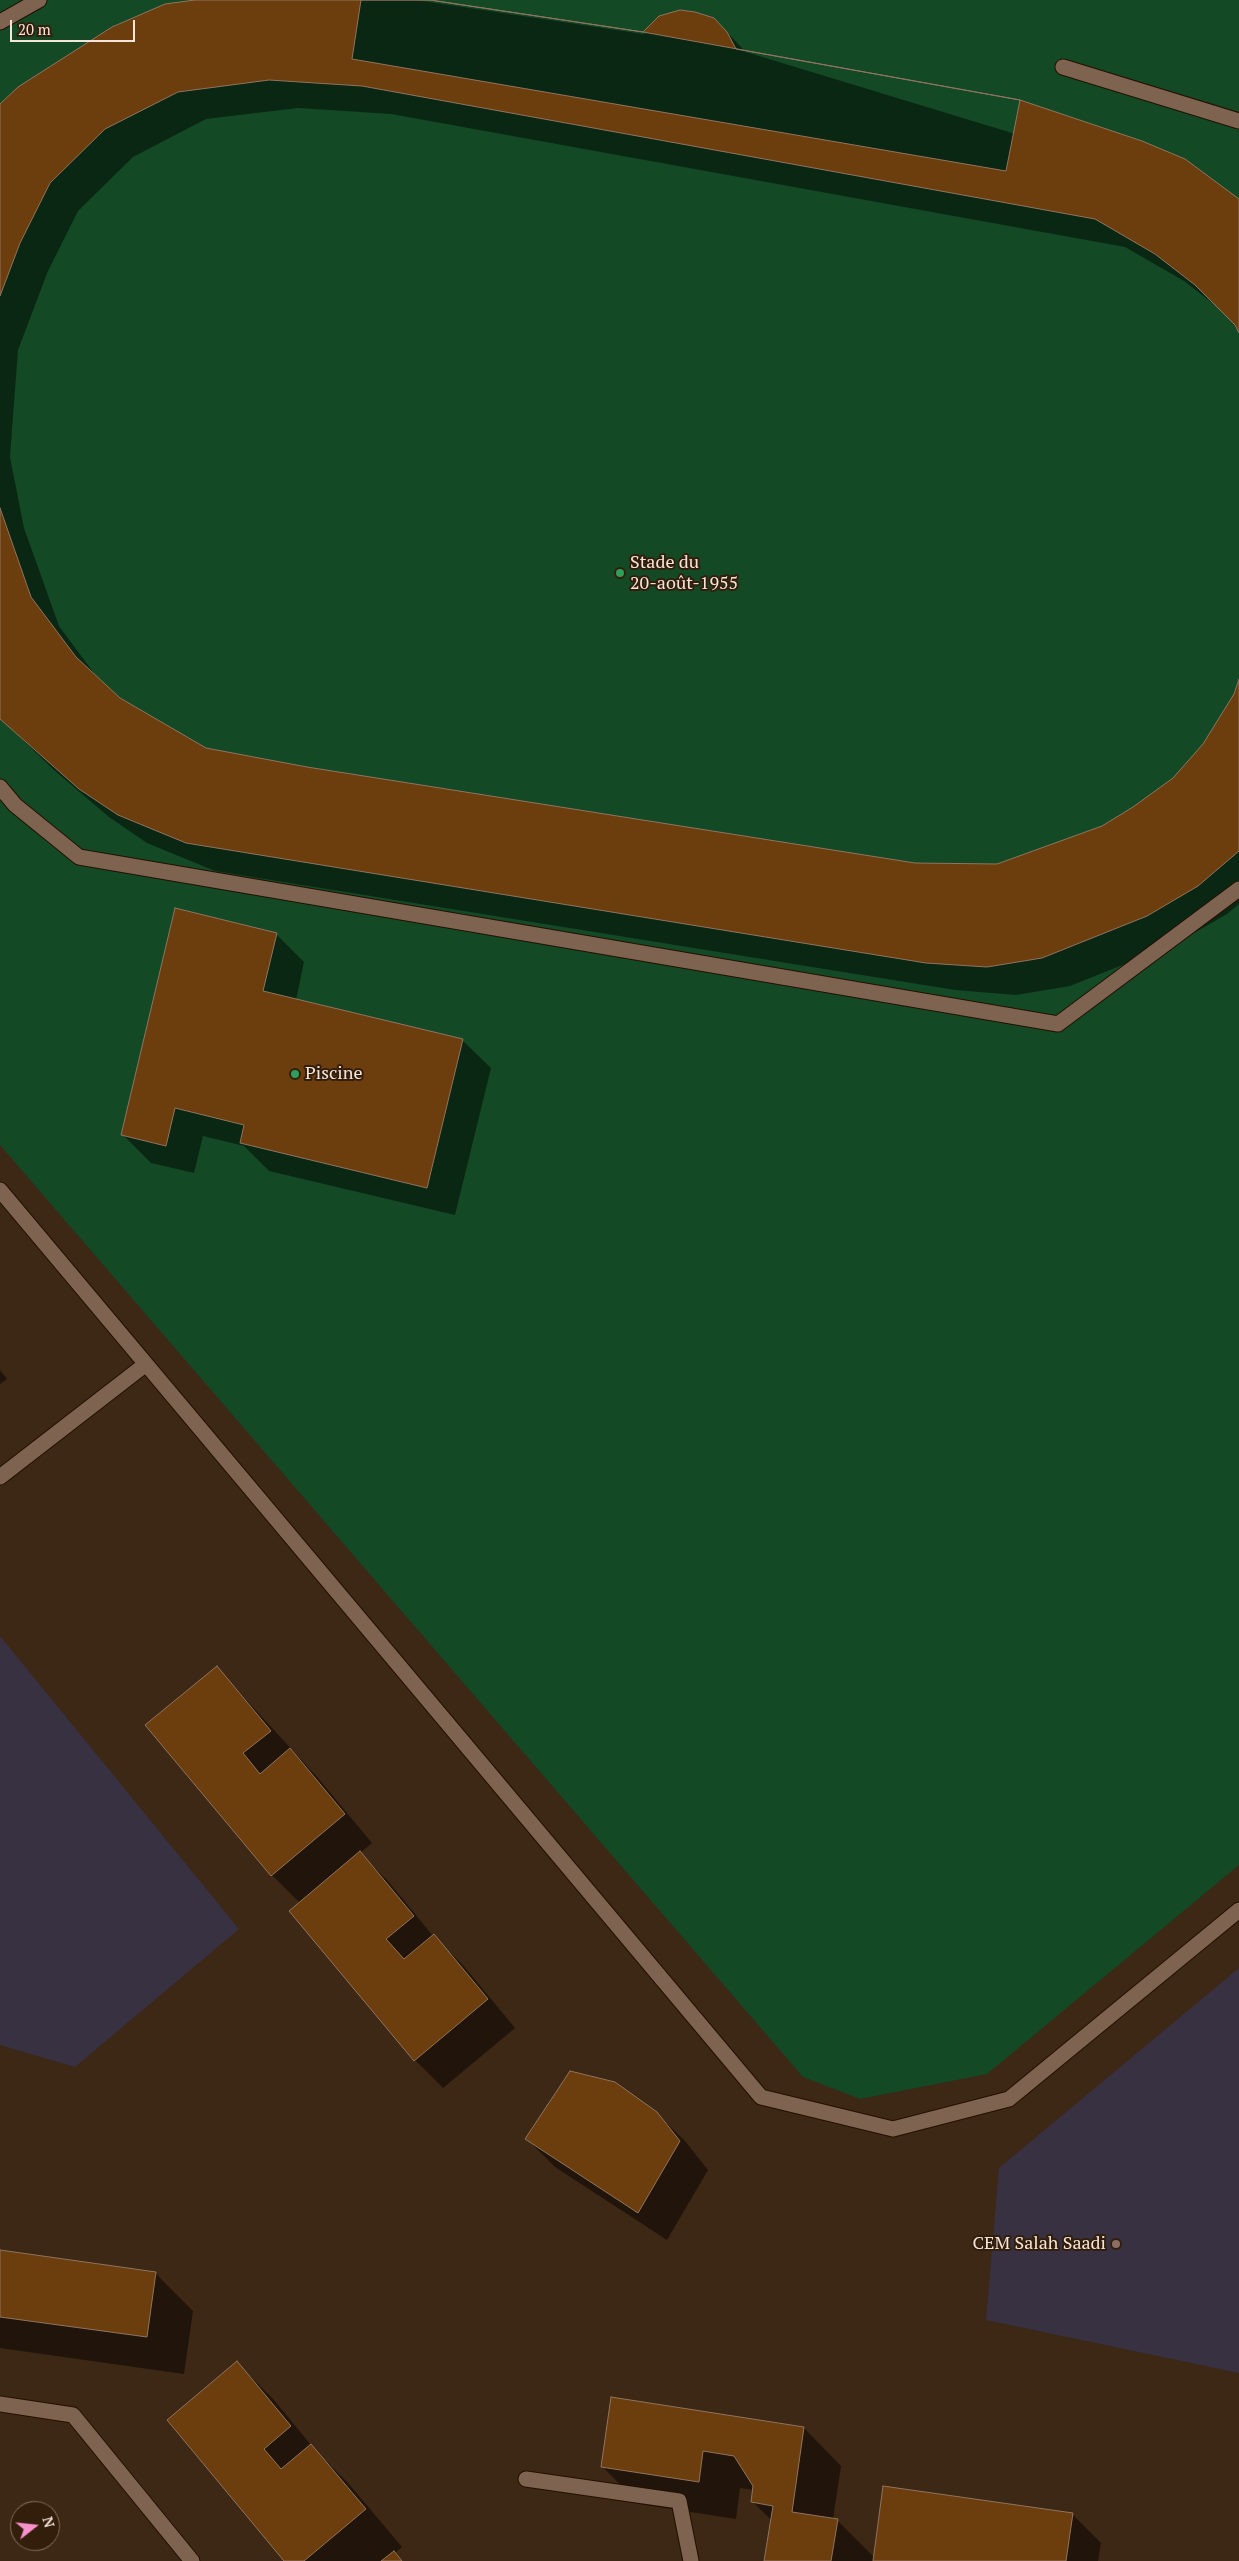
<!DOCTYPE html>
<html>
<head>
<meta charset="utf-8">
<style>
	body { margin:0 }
	#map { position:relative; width:1239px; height:2561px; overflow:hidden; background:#3d2715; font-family:"PT Serif",serif }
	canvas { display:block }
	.north { position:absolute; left:10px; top:2501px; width:50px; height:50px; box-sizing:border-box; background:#331e0b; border:1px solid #806e5e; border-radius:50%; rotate:74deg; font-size:14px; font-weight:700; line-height:20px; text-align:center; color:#f4e5da }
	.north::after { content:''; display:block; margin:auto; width:18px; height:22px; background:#f790cd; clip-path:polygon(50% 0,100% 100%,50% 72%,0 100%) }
	.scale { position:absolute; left:10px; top:20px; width:125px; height:22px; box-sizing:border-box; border:2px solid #f4e5da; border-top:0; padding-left:6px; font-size:15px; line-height:18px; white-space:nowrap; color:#f4e5da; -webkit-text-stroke:4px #331e0b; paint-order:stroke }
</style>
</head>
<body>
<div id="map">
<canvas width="1239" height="2561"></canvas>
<div class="north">N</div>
<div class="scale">20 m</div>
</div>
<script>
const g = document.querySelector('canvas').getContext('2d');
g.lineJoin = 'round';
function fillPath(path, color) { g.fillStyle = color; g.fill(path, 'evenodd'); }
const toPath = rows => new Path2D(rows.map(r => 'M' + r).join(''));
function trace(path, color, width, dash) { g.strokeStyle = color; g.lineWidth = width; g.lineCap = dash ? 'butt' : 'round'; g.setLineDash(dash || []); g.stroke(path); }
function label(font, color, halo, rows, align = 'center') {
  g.font = font + ' "PT Serif",serif'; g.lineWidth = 4; g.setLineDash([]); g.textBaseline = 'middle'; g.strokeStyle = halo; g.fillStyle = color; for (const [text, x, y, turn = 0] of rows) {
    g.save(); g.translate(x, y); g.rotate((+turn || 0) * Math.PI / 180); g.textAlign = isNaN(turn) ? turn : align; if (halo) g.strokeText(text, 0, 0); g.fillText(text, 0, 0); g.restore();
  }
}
const education = toPath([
	[0,1636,239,1929,75,2067,0,2045],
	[1239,1968,1239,2373,986,2320,999,2168]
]);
const green = toPath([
	[0,0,1239,0,1239,1865,987,2074,860,2099,803,2077,0,1145]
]);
const shadow = toPath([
	[197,0,416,0,643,34,714,19,746,52,1239,202,1239,330,1225,313,1184,281,1125,247,391,114,298,108,206,119,133,157,78,211,48,271,18,350,10,457,24,528,59,626,99,680,119,699,205,750,307,769,915,864,998,865,1103,827,1134,808,1174,779,1204,745,1235,695,1239,682,1239,904,1227,914,1175,944,1070,986,1016,995,955,990,215,871,147,843,109,817,55,771,0,718,0,105],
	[276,934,304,962,296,1000,462,1040,491,1068,455,1215,269,1171,244,1146,203,1136,194,1173,151,1163,123,1135],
	[0,1370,7,1379,0,1384],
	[216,1667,318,1778,372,1843,360,1853,388,1881,433,1936,462,1964,515,2028,443,2088,415,2060,291,1911,300,1903,272,1875],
	[656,2113,685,2141,708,2170,667,2240,555,2167,527,2139],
	[0,2252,155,2273,193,2311,184,2374,0,2348],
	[237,2363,274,2400,316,2451,348,2483,402,2547,395,2553,402,2561,285,2561],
	[804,2428,841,2466,833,2519,837,2520,875,2558,884,2487,1073,2515,1101,2543,1098,2561,765,2561,772,2521,753,2502,754,2490,740,2488,736,2519,639,2504,602,2466]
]);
const building = toPath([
	[195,0,430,0,643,32,659,16,680,10,695,12,714,18,727,32,736,49,1020,100,1142,141,1185,159,1239,199,1239,333,1235,325,1195,285,1155,254,1095,219,362,86,269,80,178,92,105,129,50,183,20,243,0,296,0,104,18,87,112,27,165,4,195,0],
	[361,0,430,0,643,32,1020,100,1006,171,352,59,361,0],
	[0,508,31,597,76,657,120,698,206,748,307,767,915,863,997,864,1102,826,1133,807,1173,778,1203,744,1234,694,1239,679,1239,851,1198,886,1147,916,1042,958,987,967,926,963,186,843,118,815,79,789,0,719,0,508],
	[175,908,277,933,263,991,463,1039,427,1188,240,1143,244,1125,175,1108,166,1146,121,1135,175,908],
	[217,1666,271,1731,243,1753,260,1774,290,1748,345,1814,271,1876,145,1725,217,1666],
	[360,1851,414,1916,386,1939,404,1959,434,1934,488,1999,414,2061,289,1911,360,1851],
	[570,2071,615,2082,657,2112,680,2141,638,2213,525,2139,570,2071],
	[0,2250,156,2272,147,2337,0,2317,0,2250],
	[237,2361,291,2426,264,2449,281,2469,311,2444,366,2509,304,2561,284,2561,167,2420,237,2361],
	[611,2397,804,2427,792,2512,838,2519,831,2561,764,2561,773,2506,751,2502,753,2486,734,2456,703,2451,699,2482,601,2467,611,2397],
	[883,2486,1073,2513,1066,2561,873,2561,883,2486],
	[394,2551,402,2561,381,2561,394,2551]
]);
const minor = toPath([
	[0,22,39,0],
	[1063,67,1239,121],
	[0,787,15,805,79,857,1058,1024,1239,889],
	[0,1190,761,2097,893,2129,1009,2099,1239,1910],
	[0,1477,146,1364],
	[0,2404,73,2415,192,2561],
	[526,2479,679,2501,691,2561]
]);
const markers = [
	[620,573,5,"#2e9e5b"],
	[295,1074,5,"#2e9e5b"],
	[1116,2244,5,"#8d6e63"]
];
const poiNames = [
	["Stade du",630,563],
	["20-août-1955",630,584],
	["Piscine",305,1074],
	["CEM Salah Saadi",1106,2244,"right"]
];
fillPath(education, '#383141');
fillPath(green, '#144926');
fillPath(shadow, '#0007');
fillPath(building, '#6c3d0d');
trace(building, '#8f7460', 1);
trace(minor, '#241001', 17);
trace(minor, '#7e6450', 15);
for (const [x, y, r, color] of markers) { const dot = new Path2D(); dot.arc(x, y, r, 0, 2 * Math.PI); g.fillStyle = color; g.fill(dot); trace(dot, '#331e0b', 2); }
label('18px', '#f4e5da', '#331e0b', poiNames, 'left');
</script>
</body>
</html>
